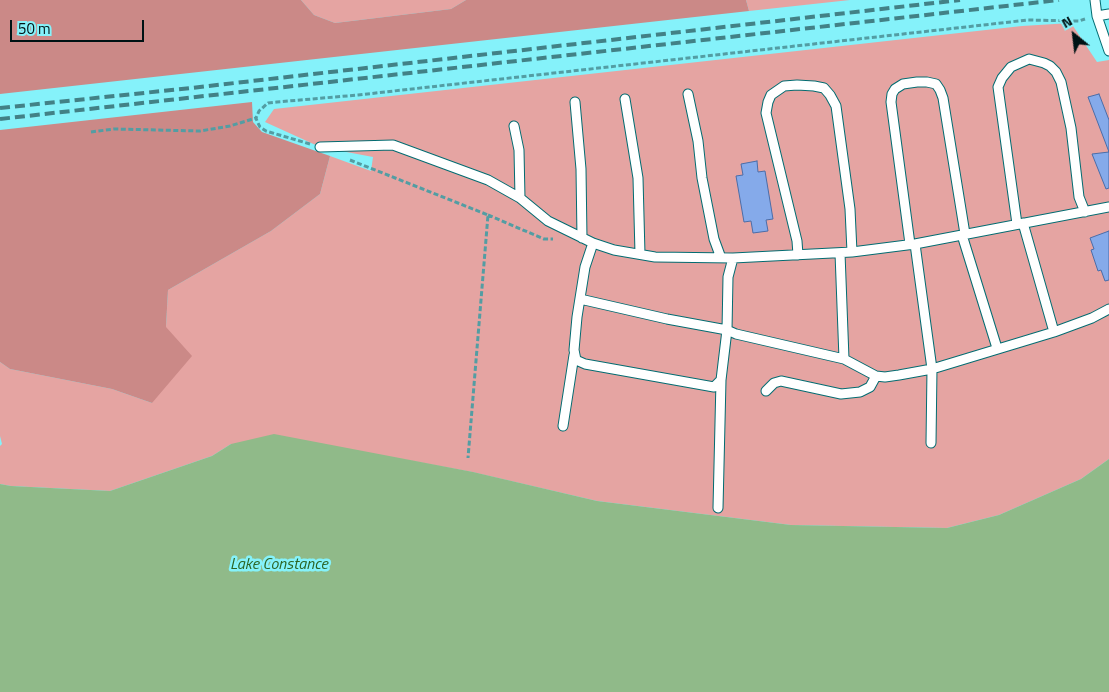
<!DOCTYPE html>
<html>
<head>
<meta charset="utf-8">
<style>
	body { margin:0 }
	#map { position:relative; width:1109px; height:692px; overflow:hidden; background:#85f2fa; font-family:"Titillium Web",sans-serif }
	canvas { display:block }
	.north { position:absolute; left:1049px; top:10px; width:50px; height:50px; -webkit-text-stroke:4px #85f2fa; paint-order:stroke; rotate:331deg; font-size:14px; font-weight:700; line-height:20px; text-align:center; color:#001214 }
	.north::after { content:''; display:block; margin:auto; width:18px; height:22px; background:#001214; clip-path:polygon(50% 0,100% 100%,50% 72%,0 100%) }
	.scale { position:absolute; left:10px; top:20px; width:134px; height:22px; box-sizing:border-box; border:2px solid #001214; border-top:0; padding-left:6px; font-size:15px; line-height:18px; white-space:nowrap; color:#001214; -webkit-text-stroke:4px #85f2fa; paint-order:stroke }
</style>
</head>
<body>
<div id="map">
<canvas width="1109" height="692"></canvas>
<div class="north">N</div>
<div class="scale">50 m</div>
</div>
<script>
const g = document.querySelector('canvas').getContext('2d');
g.lineJoin = 'round';
function fillPath(path, color) { g.fillStyle = color; g.fill(path, 'evenodd'); }
const toPath = rows => new Path2D(rows.map(r => 'M' + r).join(''));
function trace(path, color, width, dash) { g.strokeStyle = color; g.lineWidth = width; g.lineCap = dash ? 'butt' : 'round'; g.setLineDash(dash || []); g.stroke(path); }
function label(font, color, halo, rows, align = 'center') {
  g.font = font + ' "Titillium Web",sans-serif'; g.lineWidth = 5; g.setLineDash([]); g.textBaseline = 'middle'; g.strokeStyle = halo; g.fillStyle = color; for (const [text, x, y, turn = 0] of rows) {
    g.save(); g.translate(x, y); g.rotate((+turn || 0) * Math.PI / 180); g.textAlign = isNaN(turn) ? turn : align; if (halo) g.strokeText(text, 0, 0); g.fillText(text, 0, 0); g.restore();
  }
}
const green = toPath([
	[301,0,466,0,451,9,335,23,314,15],
	[746,0,850,0,749,11],
	[1071,23,1097,62,1109,60,1109,459,1081,479,999,515,947,528,791,525,597,501,472,472,353,450,231,444,212,456,110,491,11,486,0,484,0,446,2,444,0,436,0,362,10,369,112,389,152,403,166,327,168,290,271,231,320,194,330,156,371,171,373,157,320,147,265,122,274,109,1022,26]
]);
const forest = toPath([
	[0,0,301,0,314,15,335,23,451,9,466,0,746,0,749,11,0,94],
	[252,102,253,122,262,132,330,156,320,194,271,231,168,290,166,327,192,356,152,403,112,389,10,369,0,362,0,130]
]);
const water = toPath([
	[274,434,473,472,597,501,791,525,947,528,999,515,1081,479,1109,459,1109,692,0,692,0,484,11,486,110,491,212,456,231,444]
]);
const building = toPath([
	[1099,94,1109,120,1109,152,1088,97,1099,94],
	[1109,152,1109,188,1106,189,1092,154,1109,152],
	[757,161,758,172,765,171,773,219,766,220,768,231,753,233,751,221,744,222,736,176,743,175,741,164,757,161],
	[1109,231,1109,280,1105,281,1101,270,1098,271,1091,250,1094,249,1090,238,1109,231]
]);
const path = toPath([
	[91,132,114,129,200,131,230,126,256,118],
	[310,144,266,131,260,127,257,121,256,118,259,111,268,103,277,102,358,95,1028,20,1079,21,1085,19],
	[350,160,488,215,468,458],
	[488,215,544,239,553,239]
]);
const lane = toPath([
	[1095,0,1097,16,1109,51],
	[1097,16,1109,14],
	[688,94,698,141,702,178,714,239,721,258],
	[625,99,638,178,640,254],
	[575,102,581,169,582,238],
	[514,126,519,150,520,198],
	[320,147,393,145,488,180,520,198,548,221,593,243,614,250,655,257,733,258,852,252,915,244,1109,207],
	[1023,223,1054,332],
	[1017,224,998,87,1002,78,1011,67,1029,59,1044,63,1050,66,1056,72,1061,82,1071,128,1079,197,1085,212],
	[962,235,997,348],
	[910,244,891,102,892,94,895,89,903,84,917,82,927,82,936,84,940,90,943,98,965,234],
	[915,244,932,369,931,443],
	[840,253,844,359],
	[798,255,797,241,766,113,768,102,771,95,784,86,797,85,814,86,824,88,830,95,836,106,850,209,852,252],
	[733,258,728,277,727,330,736,334,844,359,876,376,885,377,899,375,932,369,1054,332,1092,318,1109,309],
	[580,299,667,319,727,330,721,380,714,387,585,364,576,360,574,350,577,317,585,267,593,243],
	[766,391,774,383,781,381,841,394,860,392,870,387,876,376],
	[563,426,574,355],
	[718,508,721,380]
]);
const rail = toPath([
	[0,108,191,88,960,0],
	[0,119,1059,0]
]);
const waterNames = [
	["Lake Constance",279,565]
];
fillPath(green, '#e5a4a2');
fillPath(forest, '#cb8987');
fillPath(water, '#90ba89');
fillPath(building, '#85aaea');
trace(building, '#4b6da8', 1);
trace(lane, '#036c71', 11);
trace(path, '#539da3', 3, [5, 2.5]);
trace(lane, '#fff', 9);
trace(rail, '#428186', 4, [10, 5]);
label('italic 16px', '#2c6424', '#85f2fa', waterNames);
</script>
</body>
</html>
